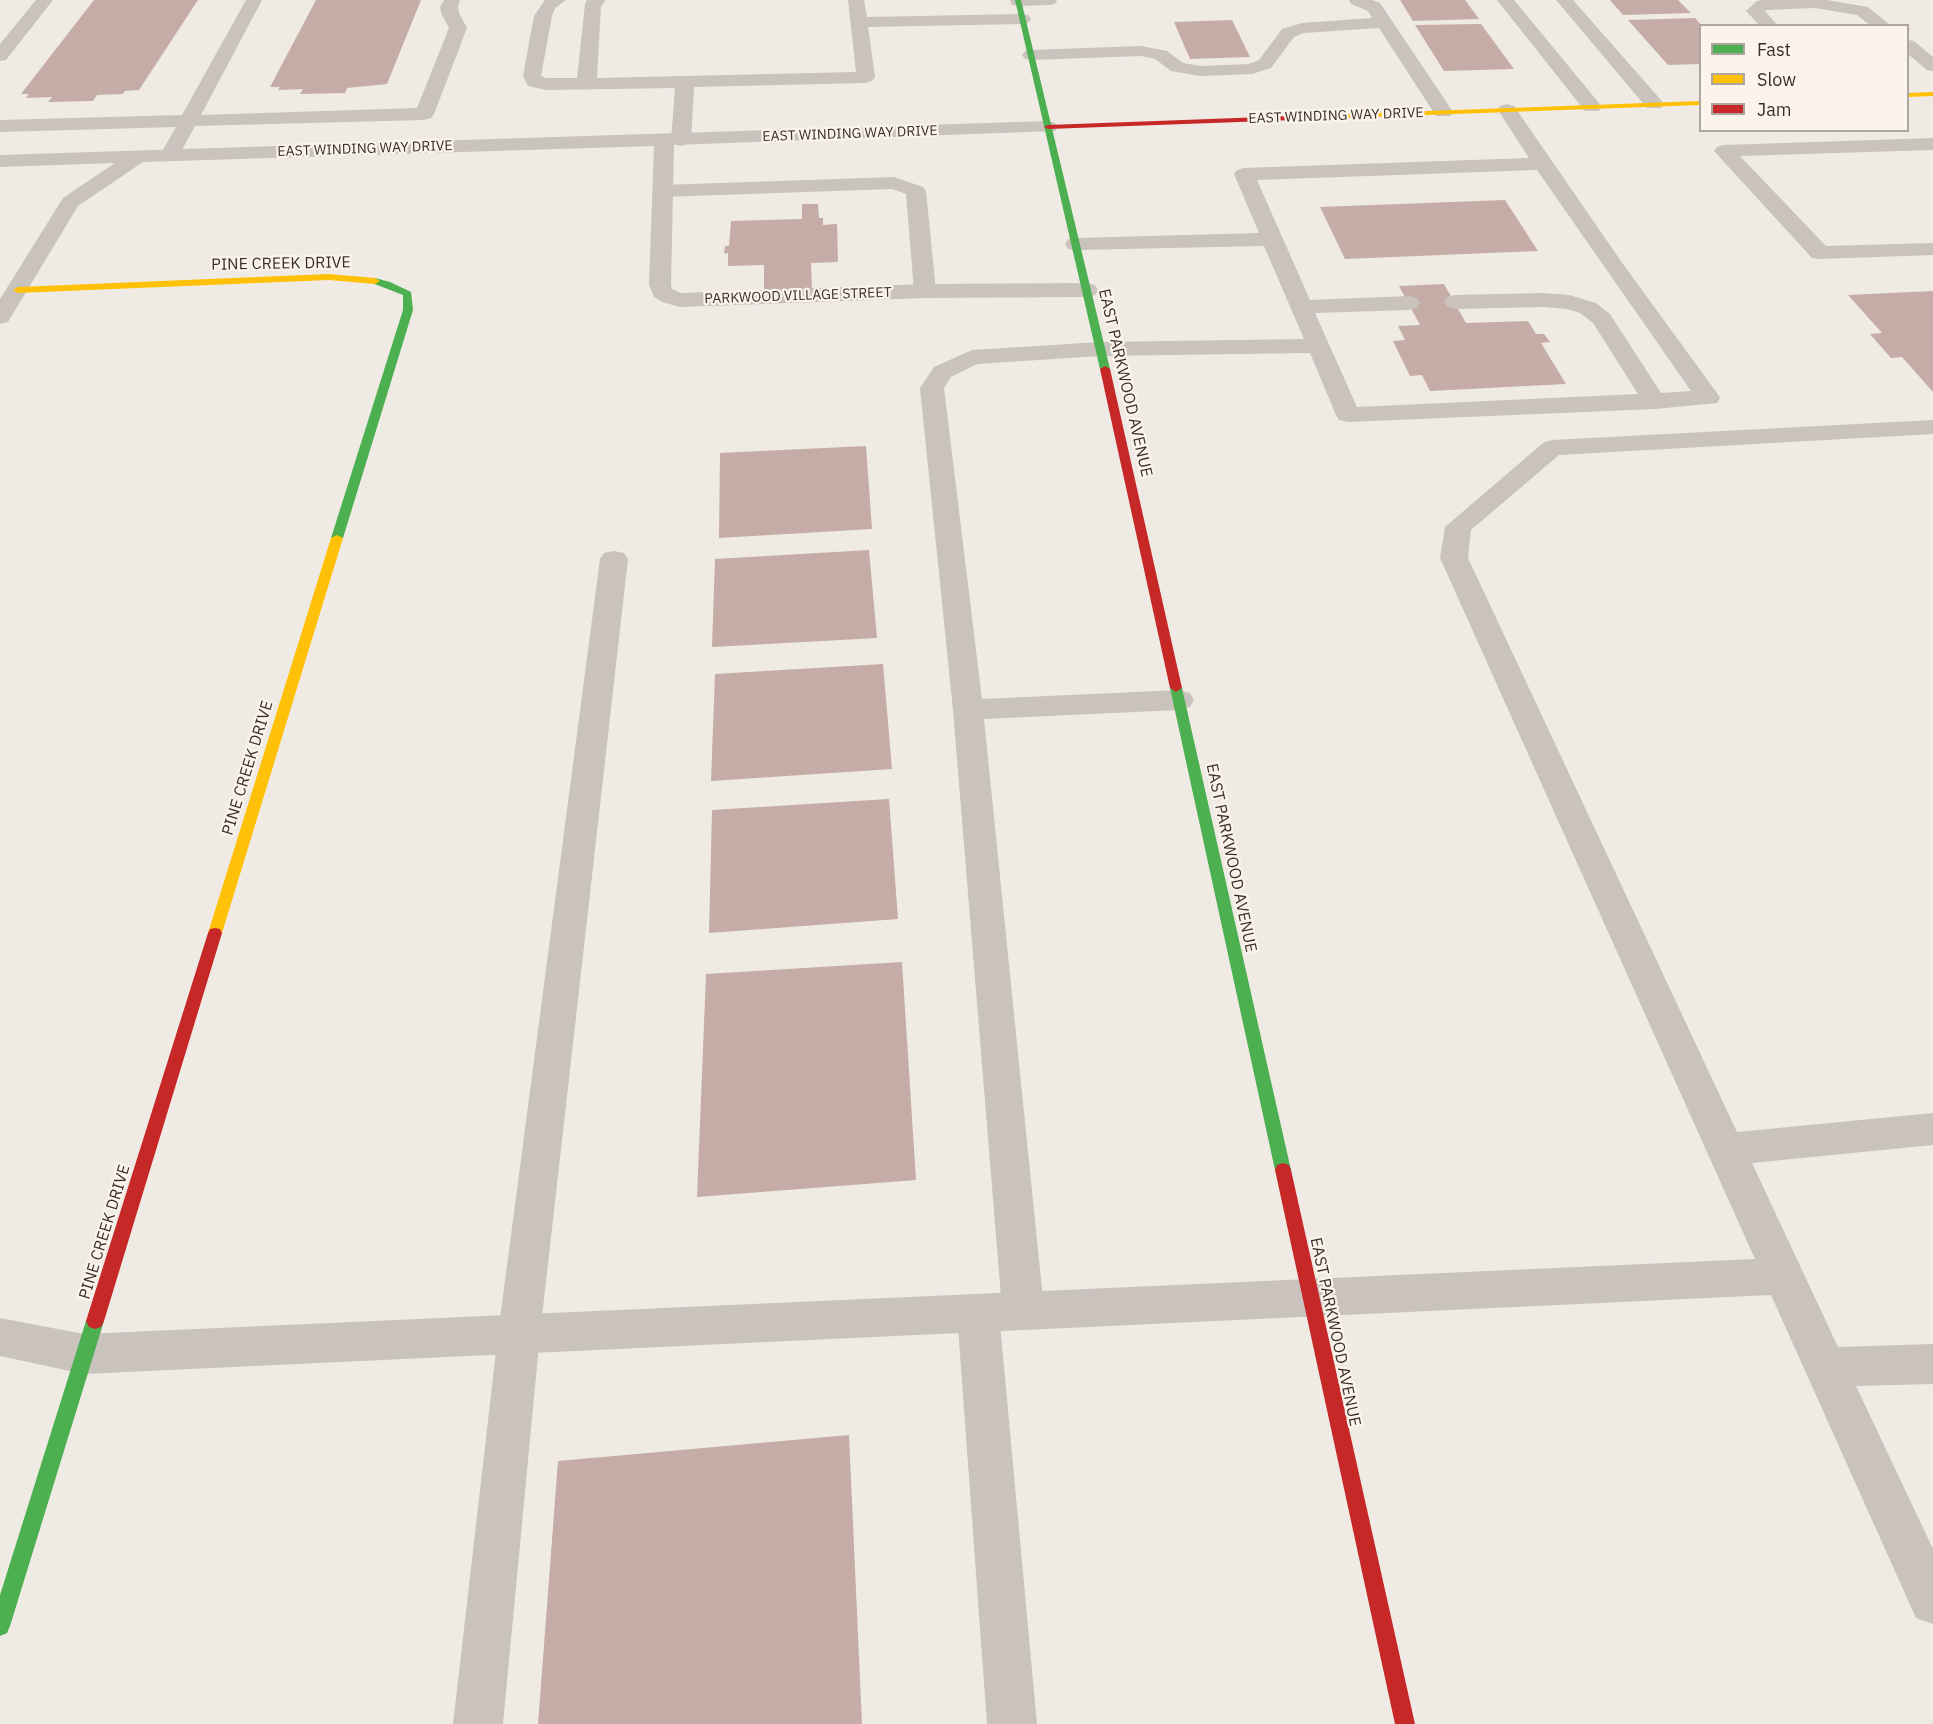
<!DOCTYPE html>
<html>
<head>
<meta charset="utf-8">
<style>
	body { margin:0 }
	#map { position:relative; width:1933px; height:1724px; overflow:hidden; background:#f0eae5; font-family:"IBM Plex Sans",sans-serif }
	canvas { display:block }
	.legend { position:absolute; left:1699px; top:24px; width:210px; height:108px; box-sizing:border-box; background:#fbf4ed; border:2px solid #aea59f; margin:0; padding:8px 10px; list-style:none; font-size:18px; color:#3b2e2a }
	.legend li { display:flex; align-items:center; gap:12px; height:30px }
	.legend b { width:30px; border:2px solid #aea59f }
</style>
</head>
<body>
<div id="map">
<canvas width="1933" height="1724"></canvas>
<ul class="legend">
<li><b style="height:8px;background:#4caf50"></b>Fast</li>
<li><b style="height:8px;background:#ffc107"></b>Slow</li>
<li><b style="height:8px;background:#c62828"></b>Jam</li>
</ul>
</div>
<script>
const g = document.querySelector('canvas').getContext('2d');
g.lineJoin = 'round';
function fillPath(path, color) { g.fillStyle = color; g.fill(path, 'evenodd'); }
const toPath = rows => new Path2D(rows.map(r => 'M' + r).join(''));
function label(font, color, halo, rows, align = 'center') {
  g.font = font + ' "IBM Plex Sans",sans-serif'; g.lineWidth = 4.5; g.setLineDash([]); g.textBaseline = 'middle'; g.strokeStyle = halo; g.fillStyle = color; for (const [text, x, y, turn = 0] of rows) {
    g.save(); g.translate(x, y); g.rotate((+turn || 0) * Math.PI / 180); g.textAlign = isNaN(turn) ? turn : align; if (halo) g.strokeText(text, 0, 0); g.fillText(text, 0, 0); g.restore();
  }
}
const building = toPath([
	[94,0,198,0,139,90,125,91,123,94,97,95,93,101,48,102,52,97,26,98,29,94,21,94],
	[316,0,421,0,387,84,347,88,345,93,300,94,303,89,278,90,280,87,270,87],
	[1400,0,1465,0,1479,19,1413,21],
	[1610,0,1678,0,1691,13,1623,15],
	[1695,18,1702,26,1700,64,1668,65,1628,20],
	[1232,20,1250,57,1190,59,1174,22],
	[1481,24,1514,69,1444,71,1415,25],
	[1505,200,1538,251,1345,259,1320,207],
	[802,204,818,204,819,218,823,218,823,225,837,224,838,262,811,263,812,291,764,293,764,265,728,266,728,253,724,254,725,246,729,246,731,221,802,219],
	[1444,284,1466,323,1528,321,1536,334,1544,334,1550,342,1541,343,1566,384,1430,391,1422,375,1410,376,1393,341,1405,340,1398,326,1420,325,1399,286],
	[1933,291,1933,392,1902,357,1891,358,1870,334,1882,333,1848,295],
	[866,446,872,529,719,538,720,453],
	[869,550,877,638,712,647,715,559],
	[883,664,892,769,711,781,715,674],
	[889,799,898,919,709,933,712,810],
	[902,962,916,1180,697,1197,706,974],
	[849,1435,862,1724,538,1724,558,1461]
]);
const lane = toPath([
	[36,0,53,0,6,60,0,61,0,44,36,0],
	[246,0,262,0,201,115,417,108,449,28,441,13,440,7,444,0,460,0,458,7,459,13,467,28,434,114,431,118,424,120,195,126,177,159,170,161,163,159,160,155,176,127,0,132,0,120,182,115,246,0],
	[545,0,566,0,555,8,552,16,541,76,546,78,577,78,585,4,587,0,606,0,601,6,597,78,856,72,848,0,864,0,867,17,1022,14,1028,15,1031,19,1028,23,1022,24,868,27,875,77,872,81,866,83,694,87,691,140,688,144,681,146,674,144,671,140,675,88,546,90,528,86,523,76,534,16,545,0],
	[1010,0,1057,0,1055,4,1049,5,1018,6,1012,5,1010,0],
	[1349,0,1372,0,1380,3,1453,112,1450,116,1436,116,1379,28,1304,33,1294,37,1271,68,1252,74,1200,76,1171,71,1155,59,1141,56,1031,60,1025,59,1022,55,1025,51,1031,50,1141,46,1167,51,1183,63,1200,66,1249,64,1259,60,1282,29,1302,23,1372,18,1368,11,1351,4,1349,0],
	[1497,0,1514,0,1599,103,1601,107,1599,111,1585,111,1497,0],
	[1556,0,1573,0,1661,100,1663,104,1661,108,1647,108,1556,0],
	[1763,0,1827,0,1862,6,1868,7,1891,26,1871,26,1857,15,1815,8,1767,10,1765,11,1778,26,1760,26,1746,11,1757,1,1763,0],
	[1908,40,1914,41,1933,57,1933,71,1927,70,1908,54,1908,40],
	[1507,104,1514,106,1623,264,1717,393,1720,398,1717,403,1655,409,1348,422,1339,420,1336,415,1310,353,1100,356,977,364,951,377,944,388,982,699,1179,690,1190,693,1194,700,1190,707,1179,710,984,719,1044,1309,1038,1322,1023,1328,1008,1322,1002,1309,953,710,920,388,934,367,972,350,1100,342,1304,339,1264,246,1076,250,1068,249,1065,244,1068,239,1076,238,1259,233,1234,174,1237,170,1244,168,1529,158,1498,110,1500,106,1507,104],
	[1537,170,1691,391,1661,393,1610,314,1596,303,1569,295,1542,293,1455,295,1447,297,1444,302,1447,307,1455,309,1542,307,1567,309,1580,313,1593,323,1638,394,1357,407,1315,313,1409,310,1417,308,1420,303,1417,298,1409,296,1310,300,1257,180,1537,170],
	[1933,138,1933,150,1740,156,1826,246,1933,243,1933,255,1820,259,1812,258,1714,151,1717,147,1724,145,1933,138],
	[894,177,923,187,926,191,936,291,933,296,925,298,917,296,914,291,906,194,892,189,663,197,656,195,653,191,656,187,663,185,894,177],
	[614,551,624,553,628,559,540,1334,503,1724,453,1724,498,1334,600,559,604,553,614,551],
	[978,1294,993,1300,999,1313,1037,1724,987,1724,957,1313,963,1300,978,1294]
]);
const street = toPath([
	[1048,121,1055,123,1058,127,1055,131,674,145,671,285,672,289,681,293,925,284,1087,283,1095,285,1098,290,1095,295,1087,297,925,298,680,307,662,302,654,297,649,285,654,146,143,162,78,206,11,317,8,322,0,324,0,299,63,198,115,163,0,167,0,155,1048,121],
	[1933,420,1933,434,1559,455,1471,530,1468,558,1737,1132,1933,1113,1933,1145,1752,1163,1838,1347,1933,1344,1933,1384,1856,1386,1933,1549,1933,1624,1916,1618,1771,1295,84,1374,0,1356,0,1318,84,1334,1755,1259,1440,558,1445,527,1543,443,1552,440,1933,420]
]);
const fast = toPath([
	[1015,0,1021,0,1110,369,1105,372,1100,369,1015,0],
	[375,278,390,282,411,292,413,310,343,538,337,541,331,538,403,310,403,295,372,283,370,281,375,278],
	[1176,684,1182,688,1291,1170,1289,1175,1283,1177,1277,1175,1275,1170,1170,688,1176,684],
	[95,1313,101,1315,104,1321,10,1626,7,1633,0,1636,0,1595,86,1321,89,1315,95,1313]
]);
const slow = toPath([
	[1933,92,1933,96,1908,97,1908,93,1933,92],
	[1700,101,1700,105,1291,120,1287,118,1291,116,1700,101],
	[329,274,375,278,380,281,375,284,329,280,18,293,13,290,18,287,329,274],
	[337,535,343,538,222,933,220,937,215,938,210,937,208,933,331,538,337,535]
]);
const jam = toPath([
	[1291,116,1295,118,1294,120,1048,129,1044,127,1048,125,1291,116],
	[1105,366,1110,369,1182,688,1176,692,1170,688,1100,369,1105,366],
	[215,928,220,929,222,933,104,1321,101,1327,95,1329,89,1327,86,1321,208,933,210,929,215,928],
	[1283,1163,1289,1165,1291,1170,1415,1724,1395,1724,1275,1170,1277,1165,1283,1163]
]);
const farStreetnames = [
	["EAST WINDING WAY DRIVE",1336,116,-2],
	["EAST WINDING WAY DRIVE",850,134,-2],
	["EAST WINDING WAY DRIVE",365,149,-2],
	["PARKWOOD VILLAGE STREET",798,296,-2]
];
const streetNames = [
	["PINE CREEK DRIVE",281,264,-1],
	["EAST PARKWOOD AVENUE",1125,383,77],
	["PINE CREEK DRIVE",248,768,-73],
	["EAST PARKWOOD AVENUE",1231,858,78],
	["PINE CREEK DRIVE",105,1232,-73],
	["EAST PARKWOOD AVENUE",1335,1332,78]
];
fillPath(building, '#c5aca6');
fillPath(lane, '#c9c2bd');
fillPath(street, '#c9c2bd');
fillPath(fast, '#4caf50');
fillPath(slow, '#ffc107');
fillPath(jam, '#c62828');
label('14px', '#3b2e2a', '#fbf4ed', farStreetnames);
label('16px', '#3b2e2a', '#fbf4ed', streetNames);
</script>
</body>
</html>
